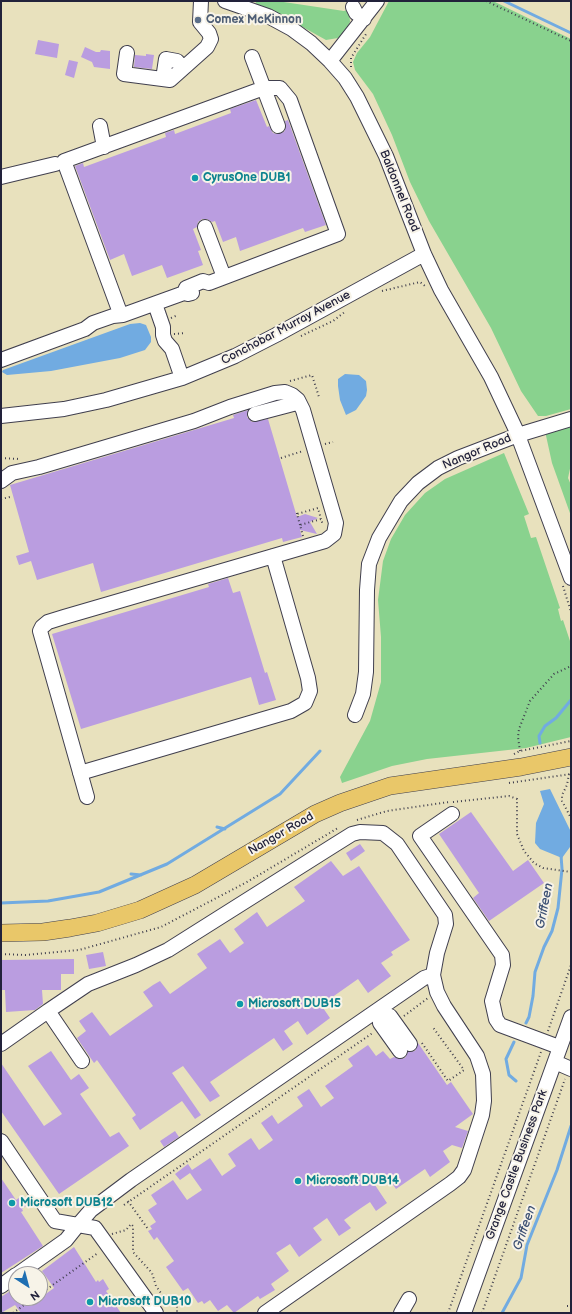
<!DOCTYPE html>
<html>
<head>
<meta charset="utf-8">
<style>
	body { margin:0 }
	#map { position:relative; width:572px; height:1314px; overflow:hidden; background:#e8e1bd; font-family:"Balsamiq Sans",sans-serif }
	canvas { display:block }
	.frame { position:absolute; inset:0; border:2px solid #22223b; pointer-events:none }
	.north { position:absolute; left:8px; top:1266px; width:40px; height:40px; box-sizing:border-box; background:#f7f3e8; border:1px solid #a29fa3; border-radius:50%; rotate:144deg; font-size:11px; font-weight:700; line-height:16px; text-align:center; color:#22223b }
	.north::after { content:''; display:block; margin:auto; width:14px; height:18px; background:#1f6fb2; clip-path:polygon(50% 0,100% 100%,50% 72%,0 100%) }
</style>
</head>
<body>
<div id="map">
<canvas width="572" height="1314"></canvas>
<div class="frame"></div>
<div class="north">N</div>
</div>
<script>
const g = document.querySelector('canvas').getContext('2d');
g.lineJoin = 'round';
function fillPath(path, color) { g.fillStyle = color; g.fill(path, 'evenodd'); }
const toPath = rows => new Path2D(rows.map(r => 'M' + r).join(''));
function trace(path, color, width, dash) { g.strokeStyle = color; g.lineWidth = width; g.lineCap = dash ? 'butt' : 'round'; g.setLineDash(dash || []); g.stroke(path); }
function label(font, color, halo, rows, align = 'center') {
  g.font = font + ' "Balsamiq Sans",sans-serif'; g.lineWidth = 4; g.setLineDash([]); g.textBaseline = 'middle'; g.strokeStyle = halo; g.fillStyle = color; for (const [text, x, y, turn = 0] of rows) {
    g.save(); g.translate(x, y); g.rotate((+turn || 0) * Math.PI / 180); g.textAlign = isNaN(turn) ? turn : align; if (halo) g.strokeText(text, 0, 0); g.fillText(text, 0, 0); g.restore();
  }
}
const green = toPath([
	[255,1,277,1,344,11,349,9,350,22,345,32,338,38,326,40,281,15,257,5],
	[389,1,493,1,571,39,571,409,546,416,538,416,521,391,491,328,429,221,410,182,392,135,373,94,355,70,353,62,357,53,370,37],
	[571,423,571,464,568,478,571,485,571,516,552,463,545,431],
	[504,453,529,514,524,516,531,538,536,537,560,608,558,609,561,621,563,620,571,644,571,737,526,748,427,759,392,766,342,783,340,777,370,721,381,682,381,637,378,600,383,561,391,539,405,515,425,493,445,479]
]);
const water = toPath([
	[140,323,146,325,151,337,151,342,145,350,120,358,51,371,7,375,2,372,3,370,130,324],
	[345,374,359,375,366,381,367,390,366,396,356,410,346,415,340,400,338,386,338,379],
	[550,789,571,832,570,847,562,858,540,849,535,843,536,823,544,804,540,791]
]);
const stream = toPath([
	[504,1,571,33],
	[540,743,539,736,545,726,556,718,571,700],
	[217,827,225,829],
	[131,874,141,875],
	[1,903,48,901,99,892,167,864,280,794,320,751],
	[526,1023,529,1017,533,996,535,972,544,947,552,931,558,908,562,869,561,855],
	[514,1042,506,1059,509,1075,516,1081],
	[502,1313,521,1278,527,1245,557,1170,571,1126]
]);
const building = toPath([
	[38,40,59,44,57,58,35,54],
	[85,47,96,52,100,52,101,50,110,51,110,69,94,67,92,62,81,57],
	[146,54,154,55,152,69,134,67,135,55,146,56],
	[69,60,78,62,74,78,65,75],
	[256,100,267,127,269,126,273,133,277,134,284,132,286,127,285,121,288,120,326,225,305,232,303,228,240,251,236,237,223,242,215,221,212,222,207,219,202,219,198,222,197,227,193,229,201,250,198,251,203,265,167,278,162,265,132,276,124,254,110,260,75,166,83,163,84,167,166,137,165,133,174,130,175,134,231,113,230,109],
	[248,410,247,417,252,422,268,419,297,517,305,514,318,518,310,522,317,534,300,530,302,537,283,542,282,538,101,592,93,563,37,580,31,561,19,565,16,556,29,552,10,485,234,418,233,415],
	[228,578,233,593,240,591,265,673,267,672,276,700,259,705,251,677,81,729,52,634,209,587,208,584],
	[471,812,513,871,528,860,544,883,489,921,473,898,479,893,439,834],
	[360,844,365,851,351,861,346,853],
	[331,861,343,876,359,866,410,940,391,952,393,955,381,963,391,976,368,993,358,979,321,1005,330,1018,314,1030,307,1035,298,1021,284,1031,293,1044,283,1051,274,1038,210,1082,220,1096,210,1102,183,1066,172,1073,201,1115,195,1119,182,1101,140,1130,132,1118,136,1115,97,1060,94,1063,77,1038,86,1031,79,1021,92,1012,110,1036,153,1006,143,992,153,985,160,981,170,994,207,968,197,954,203,950,220,939,230,953,244,943,234,929,257,912,267,927,305,901,294,887],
	[103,952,106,966,89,969,86,955],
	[74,959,74,974,61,974,61,990,42,990,43,1004,35,1010,6,1012,5,990,1,990,1,960],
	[418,1043,447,1085,451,1082,473,1114,455,1127,468,1131,462,1148,452,1145,443,1151,450,1162,430,1177,425,1169,396,1189,387,1176,375,1185,387,1203,376,1211,370,1202,361,1208,344,1220,351,1228,339,1236,327,1218,313,1228,322,1240,299,1257,290,1244,276,1253,289,1271,271,1284,275,1290,260,1299,258,1296,234,1313,227,1305,218,1311,210,1300,204,1304,202,1301,198,1303,188,1288,183,1291,166,1267,174,1261,157,1237,154,1240,148,1231,152,1229,150,1226,156,1222,148,1210,157,1204,151,1195,173,1180,187,1200,202,1190,190,1173,180,1180,175,1174,188,1164,192,1170,210,1158,222,1176,236,1166,228,1154,251,1138,259,1150,273,1140,261,1123,272,1115,278,1124,303,1106,297,1097,309,1089,321,1107,334,1098,325,1086,353,1066,348,1059,368,1045,376,1056,383,1051,390,1059,394,1057,400,1059,405,1058,408,1052,415,1051],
	[51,1051,71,1080,79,1074,89,1088,80,1094,110,1137,119,1132,129,1146,59,1194,1,1111,1,1063,44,1126,62,1114,28,1066],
	[175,1131,179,1137,164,1147,160,1141],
	[1,1178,16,1200,20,1197,26,1206,22,1209,23,1211,21,1212,43,1246,1,1273],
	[74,1247,96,1282,98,1280,99,1282,103,1279,109,1289,106,1291,121,1313,21,1313,15,1305,1,1313,1,1297,16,1287,16,1298,40,1298,54,1288,42,1271]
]);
const path = toPath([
	[486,1,571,41],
	[351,67,351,58,366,34],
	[382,291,420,282,425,286],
	[171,318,178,315],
	[174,334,185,333],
	[301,336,333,321,346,311],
	[290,381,312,375,319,397],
	[325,444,333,442],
	[1,458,20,459],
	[281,458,303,451],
	[1,499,10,497],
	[297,514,297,510],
	[300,525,297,514,318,508,321,519],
	[303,536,300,525,321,519,323,525],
	[563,586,571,612],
	[520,751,518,737,519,729,530,701,554,674,571,666],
	[514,754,520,751,571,741],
	[569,774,567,785,562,795,562,801,571,818],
	[509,783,571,774],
	[453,802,509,796,517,799,517,834,524,851,534,863,543,868,571,872],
	[357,820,387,811,449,802],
	[1,954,25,955,79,950,161,927,247,882,338,828],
	[404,1016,428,998],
	[548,1031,571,965],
	[422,1043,448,1081,464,1070,432,1026],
	[128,1201,148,1229],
	[124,1205,374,1032],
	[112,1234,126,1230,131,1224,133,1226,133,1252,152,1273,156,1286,163,1296,177,1304,177,1313],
	[40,1279,47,1289],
	[40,1294,98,1253],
	[567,1306,571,1306],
	[13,1313,34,1298],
	[448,1313,541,1052],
	[482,1313,565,1079]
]);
const minor = toPath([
	[225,1,268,16,292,29,311,43,330,61,345,78,357,97,386,156,424,254,441,290,491,377,516,430,571,578],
	[353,7,356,13,364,19],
	[127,53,124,74,170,80,207,47,211,39,209,33,200,22,201,1],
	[252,57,278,126],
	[330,61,377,1],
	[163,79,166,59,177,61,183,68],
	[100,126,104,147],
	[1,177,55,164],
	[205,227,224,277],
	[155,304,163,327,163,335,165,341,172,349,182,378],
	[119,310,64,161,264,88,280,88,290,100,338,234,209,283,203,281,186,288,184,293],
	[1,360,85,329,93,323,113,316,123,315,184,293,188,294,192,293],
	[255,414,293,404,298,400],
	[1,416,64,409,106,400,182,378,235,356,276,335,424,254],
	[1,481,12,473,39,467,194,421,230,407,275,393,285,392,292,395,298,400,303,410,336,523,334,534,325,541,64,617,48,622,42,627,40,631,87,797],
	[355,715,363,694,366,672,367,590,369,564,379,538,401,501,418,483,438,468,458,458,518,435,571,419],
	[80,773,291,711,305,703,310,691,308,678,273,556],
	[452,814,420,836,502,955,503,965,492,1001,496,1019,500,1025,559,1047],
	[1,1044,48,1011,82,1061],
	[400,1051,380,1023,384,1014,390,1016,410,1044],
	[555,1062,571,1069],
	[1,1141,55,1221,78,1225,91,1210,131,1180,424,978,433,975,437,953,446,924,445,915,397,844,383,833,360,832,352,834,336,844,168,950,136,965,88,984,48,1011],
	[18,1274,66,1240,78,1225,95,1228,156,1313],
	[1,1286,16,1275],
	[265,1313,450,1184,459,1177,464,1170,482,1115,484,1101,483,1074,477,1056,444,1006,437,992,433,975],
	[401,1313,409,1299],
	[464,1313,571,1017]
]);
const major = toPath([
	[1,933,43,932,70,928,97,923,140,910,195,885,315,814,340,803,390,786,521,767,571,757]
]);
const markers = [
	[198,20,4,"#5c6f8a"],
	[195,178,4,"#0f9aa8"],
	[240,1004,4,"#0f9aa8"],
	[298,1181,4,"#0f9aa8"],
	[12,1203,4,"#0f9aa8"],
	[90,1302,4,"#0f9aa8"]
];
const serviceNames = [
	["Comex McKinnon",206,20]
];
const cultureNames = [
	["CyrusOne DUB1",203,178],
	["Microsoft DUB15",248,1004],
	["Microsoft DUB14",306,1181],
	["Microsoft DUB12",20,1203],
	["Microsoft DUB10",98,1302]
];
const streetNames = [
	["Baldonnel Road",399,191,68],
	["Conchobar Murray Avenue",286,328,-28],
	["Nangor Road",477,452,-23],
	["Nangor Road",281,834,-30],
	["Grange Castle Business Park",517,1165,-70]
];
const waterNames = [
	["Griffeen",545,906,-79],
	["Griffeen",525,1228,-71]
];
fillPath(green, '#89d28e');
fillPath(water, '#71abe1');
trace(stream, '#71abe1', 3);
fillPath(building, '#ba9de0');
trace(minor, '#403f4e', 16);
trace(major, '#403f4e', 18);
trace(path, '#403f4e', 2, [1, 3]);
trace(minor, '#fff', 14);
trace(major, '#e9c769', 17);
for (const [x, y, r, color] of markers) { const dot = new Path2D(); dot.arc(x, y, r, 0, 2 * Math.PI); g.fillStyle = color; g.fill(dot); trace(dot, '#f7f3e8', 1.5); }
label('bold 12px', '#4e5e75', '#f7f3e8', serviceNames, 'left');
label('bold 12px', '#0d838f', '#f7f3e8', cultureNames, 'left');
label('12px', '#22223b', '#f7f3e8', streetNames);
label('italic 13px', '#3e5275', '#f7f3e8', waterNames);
</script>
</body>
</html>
